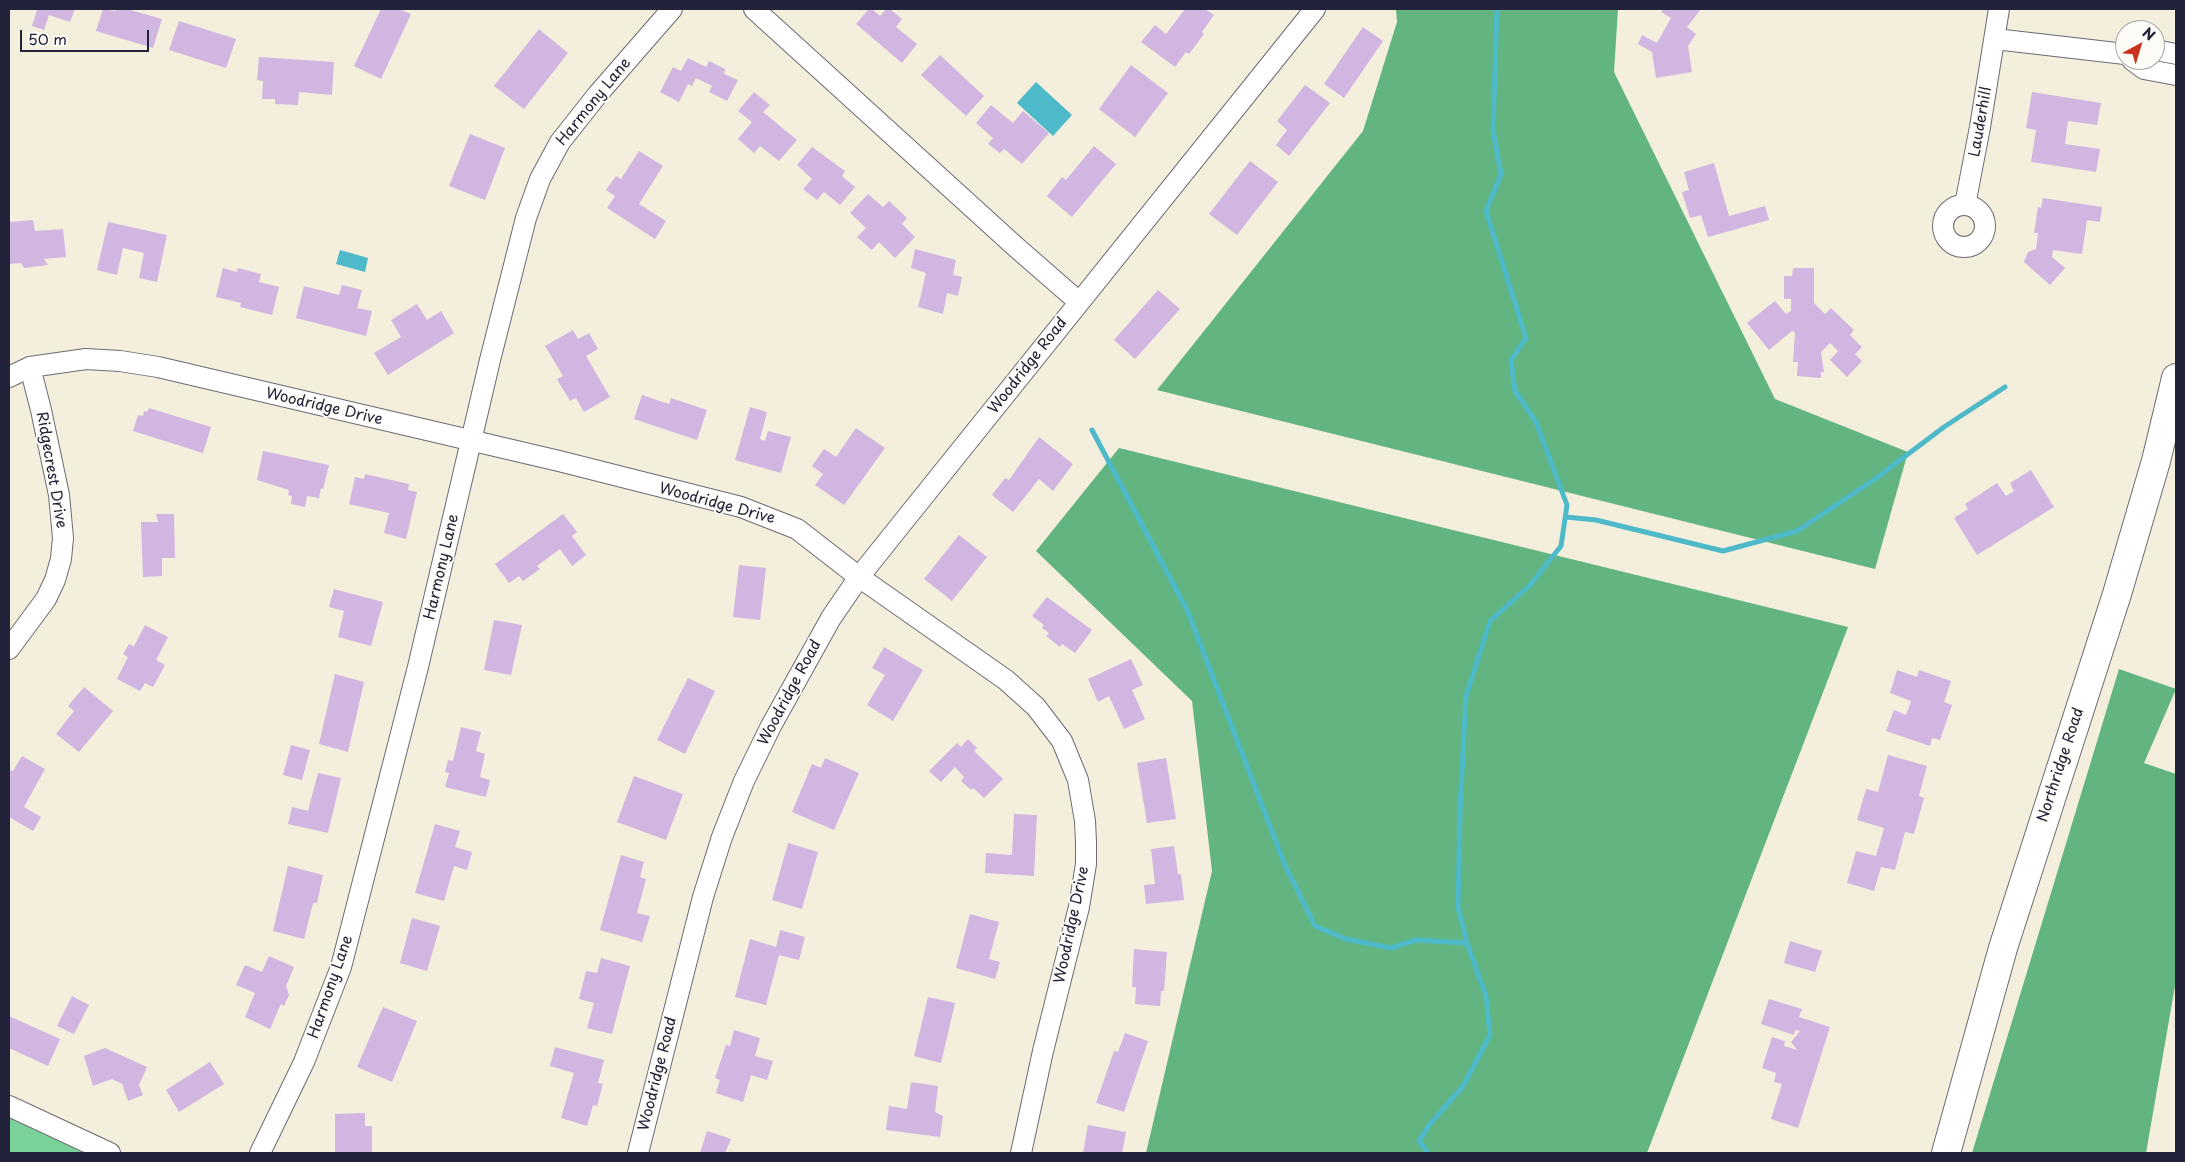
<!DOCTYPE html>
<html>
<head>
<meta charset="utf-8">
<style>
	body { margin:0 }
	#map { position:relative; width:2185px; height:1162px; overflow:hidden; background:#f4efdc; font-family:"Playpen Sans",sans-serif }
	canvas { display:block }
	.frame { position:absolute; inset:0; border:10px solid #22223b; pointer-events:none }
	.north { position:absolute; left:2115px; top:20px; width:50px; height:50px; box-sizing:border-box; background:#fdfcf7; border:1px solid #a5a5ac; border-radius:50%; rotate:39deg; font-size:14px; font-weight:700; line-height:20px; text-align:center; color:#22223b }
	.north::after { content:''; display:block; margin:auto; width:18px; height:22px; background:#c8321e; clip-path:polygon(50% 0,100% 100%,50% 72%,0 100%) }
	.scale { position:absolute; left:20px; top:30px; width:129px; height:22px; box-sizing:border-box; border:2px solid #22223b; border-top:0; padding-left:6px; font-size:15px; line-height:18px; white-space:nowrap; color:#22223b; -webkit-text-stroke:4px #fdfcf7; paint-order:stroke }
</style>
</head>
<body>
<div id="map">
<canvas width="2185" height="1162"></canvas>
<div class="frame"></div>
<div class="north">N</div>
<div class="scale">50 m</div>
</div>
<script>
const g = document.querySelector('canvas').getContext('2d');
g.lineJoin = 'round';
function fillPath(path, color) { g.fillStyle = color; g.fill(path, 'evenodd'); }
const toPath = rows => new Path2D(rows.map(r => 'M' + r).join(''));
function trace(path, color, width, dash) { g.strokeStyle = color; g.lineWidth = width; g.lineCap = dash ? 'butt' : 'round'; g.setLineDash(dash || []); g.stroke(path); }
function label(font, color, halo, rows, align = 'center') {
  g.font = font + ' "Playpen Sans",sans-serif'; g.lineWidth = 4; g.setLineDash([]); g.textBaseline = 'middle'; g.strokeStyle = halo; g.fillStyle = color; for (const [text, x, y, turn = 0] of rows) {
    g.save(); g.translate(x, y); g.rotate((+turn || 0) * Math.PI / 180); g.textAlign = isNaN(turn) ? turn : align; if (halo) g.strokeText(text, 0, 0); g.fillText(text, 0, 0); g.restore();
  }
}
const green = toPath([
	[9,1118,85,1153,9,1153]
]);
const forest = toPath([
	[1396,9,1618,9,1614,72,1775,399,1908,452,1875,569,1157,390,1363,131,1397,22],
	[1119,448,1848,627,1647,1153,1146,1153,1212,871,1192,701,1036,551],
	[2119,669,2176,689,2144,763,2176,774,2176,980,2146,1153,1972,1153]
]);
const water = toPath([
	[1036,82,1072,115,1053,136,1017,103],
	[340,250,368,258,365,272,336,264]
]);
const stream = toPath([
	[1092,430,1188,612,1284,863,1315,926,1346,939,1391,948,1416,940,1467,943],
	[1566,517,1596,520,1723,551,1797,531,1875,479,1944,427,2005,387],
	[1428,1153,1419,1141,1430,1124,1463,1086,1490,1035,1486,996,1467,943,1458,907,1460,809,1466,696,1490,621,1530,585,1561,546,1567,505,1536,422,1515,391,1511,360,1526,338,1486,211,1501,174,1493,130,1497,9]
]);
const building = toPath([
	[33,9,75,9,70,22,49,15,44,30,32,26,37,10],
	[103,9,115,11,116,9,127,9,162,19,153,48,96,31],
	[381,9,400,9,411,14,381,79,354,66],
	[869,9,872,9,880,16,886,9,890,9,902,19,896,27,917,44,902,63,856,24],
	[1185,9,1205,9,1214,15,1202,32,1204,34,1189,54,1186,52,1175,67,1141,42,1155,25,1166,34],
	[1663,9,1701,9,1687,27,1696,34,1688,46,1692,72,1656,78,1652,52,1638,44,1642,35,1657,43,1671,18,1661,12],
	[179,21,236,39,226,68,169,50],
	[1363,27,1383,41,1344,98,1324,84],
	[539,29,568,53,524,109,494,86],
	[940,55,984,96,966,116,921,75],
	[259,57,334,62,332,95,299,92,298,105,275,104,275,99,262,99,263,81,257,80],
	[688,58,706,67,709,61,725,69,724,74,738,80,727,101,709,92,712,86,696,78,692,86,688,84,679,102,660,92,673,67,681,71],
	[1131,65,1168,93,1135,137,1099,109],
	[1305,85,1330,103,1289,156,1276,145,1287,130,1277,121],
	[754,92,770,105,763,112,797,140,779,161,760,146,754,153,738,139,752,122,738,111],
	[2032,92,2101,103,2097,125,2068,121,2065,144,2100,149,2096,172,2031,162,2036,130,2026,128],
	[991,105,1013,123,1023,111,1049,133,1022,164,1004,149,1000,153,988,144,993,138,976,123],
	[470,134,505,148,485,200,449,186],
	[1094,146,1116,164,1072,217,1047,196,1062,177,1066,180],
	[812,147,845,171,842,176,855,187,840,205,824,192,817,200,803,189,812,179,797,165],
	[639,151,663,166,639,204,666,221,655,239,607,208,615,196,606,190,616,176,621,179],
	[1250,161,1278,182,1237,235,1209,214],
	[1714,163,1729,216,1765,206,1769,220,1708,237,1701,215,1690,218,1682,192,1689,190,1684,172],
	[868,194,883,207,889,201,907,218,902,224,915,237,895,258,879,242,872,250,857,237,866,228,850,213],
	[2043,198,2102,207,2100,222,2087,220,2082,254,2053,250,2052,257,2065,268,2050,285,2024,262,2028,252,2036,249,2038,233,2034,233,2038,207,2041,208],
	[33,220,35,231,63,229,66,257,44,259,48,265,24,268,21,263,9,264,10,222],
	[108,222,167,235,157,282,139,278,144,253,123,248,117,275,97,270],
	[915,249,956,260,953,275,962,277,958,296,947,293,943,314,918,307,926,273,911,268],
	[223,268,237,272,238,268,261,274,259,282,279,287,272,315,240,307,241,303,216,297],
	[1793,268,1814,268,1814,303,1825,314,1831,308,1854,330,1850,335,1862,347,1855,354,1862,361,1847,377,1830,360,1838,351,1830,343,1821,352,1824,372,1821,372,1821,378,1797,376,1798,362,1793,362,1795,333,1792,331,1769,350,1747,323,1775,301,1786,314,1791,311,1791,299,1784,299,1784,276,1792,276],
	[342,285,362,290,357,308,372,311,366,336,296,318,304,286,339,295],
	[1158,290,1180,309,1135,359,1114,340],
	[417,304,427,320,441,311,454,333,388,375,374,353,401,337,391,320],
	[573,330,578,339,589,333,598,349,586,356,610,397,584,412,576,398,570,401,557,379,563,376,545,346],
	[642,395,669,404,671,398,707,410,697,440,634,419],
	[750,407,767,412,760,439,765,441,768,431,791,437,781,473,735,460],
	[149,408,211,427,203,453,133,431,138,415,143,416,144,411,147,412],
	[856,428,885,448,844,505,815,485,823,474,812,466,824,449,836,457],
	[1039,437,1073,464,1053,491,1039,479,1013,512,992,495,1005,478,1009,480],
	[263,451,329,465,323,489,321,488,319,498,307,496,305,507,291,504,292,496,288,495,289,490,257,480],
	[2031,470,2054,507,1977,555,1954,518,1968,509,1965,504,1997,483,2006,496,2014,491,2010,483],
	[365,474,409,484,408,490,417,492,406,539,384,533,389,513,349,504,355,477,364,479],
	[156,514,174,514,175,558,162,558,162,576,143,577,141,522,158,522],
	[563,514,577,532,572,536,586,555,572,566,560,549,537,566,540,569,523,581,519,576,509,583,495,564],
	[959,535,987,557,952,601,924,579],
	[739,565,766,568,760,620,733,617],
	[334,589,383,602,371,646,338,637,344,611,329,607],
	[1047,597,1092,630,1075,653,1062,644,1060,647,1046,636,1049,633,1042,628,1044,625,1032,616],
	[494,620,522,625,511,675,484,670],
	[145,625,168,637,156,660,165,665,153,687,145,683,140,691,117,679,128,657,123,654,129,644,134,646],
	[884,647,923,670,893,721,867,705,885,675,872,668],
	[1131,659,1143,685,1132,690,1145,719,1124,729,1109,696,1098,702,1088,679],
	[1897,670,1917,677,1919,670,1951,681,1944,702,1952,705,1940,740,1932,738,1930,746,1886,731,1894,710,1906,715,1911,701,1890,693],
	[335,674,364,682,348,752,319,744],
	[688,678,715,691,685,754,657,740],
	[84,687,113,711,79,752,56,734,74,711,68,706],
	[461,727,481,732,476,751,485,754,480,777,490,780,486,797,445,787,449,773,445,772,448,760,453,761],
	[968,739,977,748,974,751,1003,779,984,798,973,788,971,790,961,781,964,777,955,767,941,782,929,771,957,743,961,747],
	[291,745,310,750,302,780,283,775],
	[1888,755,1927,766,1919,796,1924,798,1914,834,1905,832,1895,870,1881,867,1874,891,1847,883,1856,851,1876,856,1884,828,1857,820,1866,789,1878,792],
	[22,756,45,769,24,807,41,817,33,831,9,817,9,773,11,770,13,771],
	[825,758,859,773,834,830,792,812,812,764,821,768],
	[1166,758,1176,819,1147,823,1137,763],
	[318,773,341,778,328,833,288,824,292,807,308,811],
	[634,776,683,794,666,840,617,822],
	[1014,814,1037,815,1034,876,985,873,986,853,1012,855],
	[435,824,460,831,455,847,472,852,467,870,454,866,444,901,415,893],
	[788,843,818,852,802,909,772,900],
	[1174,846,1178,874,1181,874,1184,900,1146,904,1144,885,1155,884,1151,849],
	[621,855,644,862,640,877,646,879,637,913,650,916,642,942,600,930],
	[288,866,323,875,317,903,313,903,304,939,273,931],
	[970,914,999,922,989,959,1000,962,995,979,956,968],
	[412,918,440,926,427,971,400,963],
	[780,930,805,937,799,960,779,955,766,1005,735,997,750,939,776,947],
	[1790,941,1822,951,1815,972,1784,963],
	[1134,949,1167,952,1164,991,1161,991,1160,1006,1135,1004,1136,987,1132,987],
	[269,956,294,967,286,986,289,995,284,1006,281,1004,270,1029,245,1017,255,993,236,985,245,965,262,972],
	[601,958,630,966,612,1034,587,1028,594,1003,579,999,586,971,597,973],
	[72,996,89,1005,74,1034,57,1026],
	[928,997,955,1003,941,1063,914,1056],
	[1769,999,1802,1009,1799,1017,1830,1027,1798,1128,1771,1119,1782,1084,1774,1082,1776,1073,1762,1068,1772,1037,1785,1041,1784,1046,1797,1050,1791,1042,1800,1031,1795,1030,1794,1035,1761,1024],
	[383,1007,417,1021,392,1082,357,1067],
	[9,1016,60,1039,48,1066,9,1048],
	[734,1030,760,1038,755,1056,773,1061,767,1080,751,1075,743,1102,716,1093,720,1080,715,1078,726,1045,730,1046],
	[1125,1033,1148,1041,1124,1112,1096,1103,1114,1051,1118,1052],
	[555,1047,604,1060,598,1083,603,1084,597,1106,593,1105,587,1126,561,1118,574,1073,550,1066],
	[105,1048,147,1067,139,1085,143,1095,128,1101,122,1084,112,1079,93,1086,84,1056],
	[210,1062,224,1084,179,1112,166,1090],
	[911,1082,938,1086,935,1112,943,1116,940,1137,886,1130,889,1106,907,1109],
	[365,1113,365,1126,372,1126,372,1153,335,1153,335,1114],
	[1088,1125,1126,1132,1122,1153,1083,1153],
	[707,1131,731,1139,725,1153,700,1153]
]);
const minor = toPath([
	[754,9,1017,248,1079,302],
	[1995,39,2125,54],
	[2155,50,2176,54],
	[2132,60,2144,69,2176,75],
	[1965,205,1980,127,1999,9],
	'1943 226a21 21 0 1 1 42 0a21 21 0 1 1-42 0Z',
	[9,377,30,367,86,359,120,361,158,367,559,461,741,507,797,529,859,577,1006,680,1036,707,1062,741,1078,780,1085,821,1086,842,1086,864,1079,907,1043,1051,1021,1153],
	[9,649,46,599,55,580,61,559,63,538,59,495,41,410,30,367],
	[9,1106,110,1153],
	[260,1153,304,1062,341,967,418,667,490,360,526,218,540,179,560,142,598,94,672,9],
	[638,1153,703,897,722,837,744,781,771,726,831,618,859,577,907,517,1315,9]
]);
const secondary = toPath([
	[1946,1153,2003,948,2117,594,2156,461,2176,378]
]);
const streetNames = [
	["Harmony Lane",594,102,-51],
	["Lauderhill",1981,122,-80],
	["Woodridge Road",1028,366,-52],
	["Woodridge Drive",324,407,13],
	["Ridgecrest Drive",51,470,80],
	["Woodridge Drive",717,504,15],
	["Harmony Lane",442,567,-77],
	["Woodridge Road",790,693,-62],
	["Northridge Road",2061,765,-72],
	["Woodridge Drive",1072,925,-78],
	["Harmony Lane",331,987,-71],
	["Woodridge Road",658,1074,-76]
];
fillPath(green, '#78d299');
fillPath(forest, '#62b481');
fillPath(water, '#4db9c9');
trace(stream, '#4db9c9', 5);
fillPath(building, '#d1b6e1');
trace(minor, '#6c6a73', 22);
trace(secondary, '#6c6a73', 30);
trace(minor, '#fff', 20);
trace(secondary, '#fff', 28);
label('15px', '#22223b', '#fdfcf7', streetNames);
</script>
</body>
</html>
